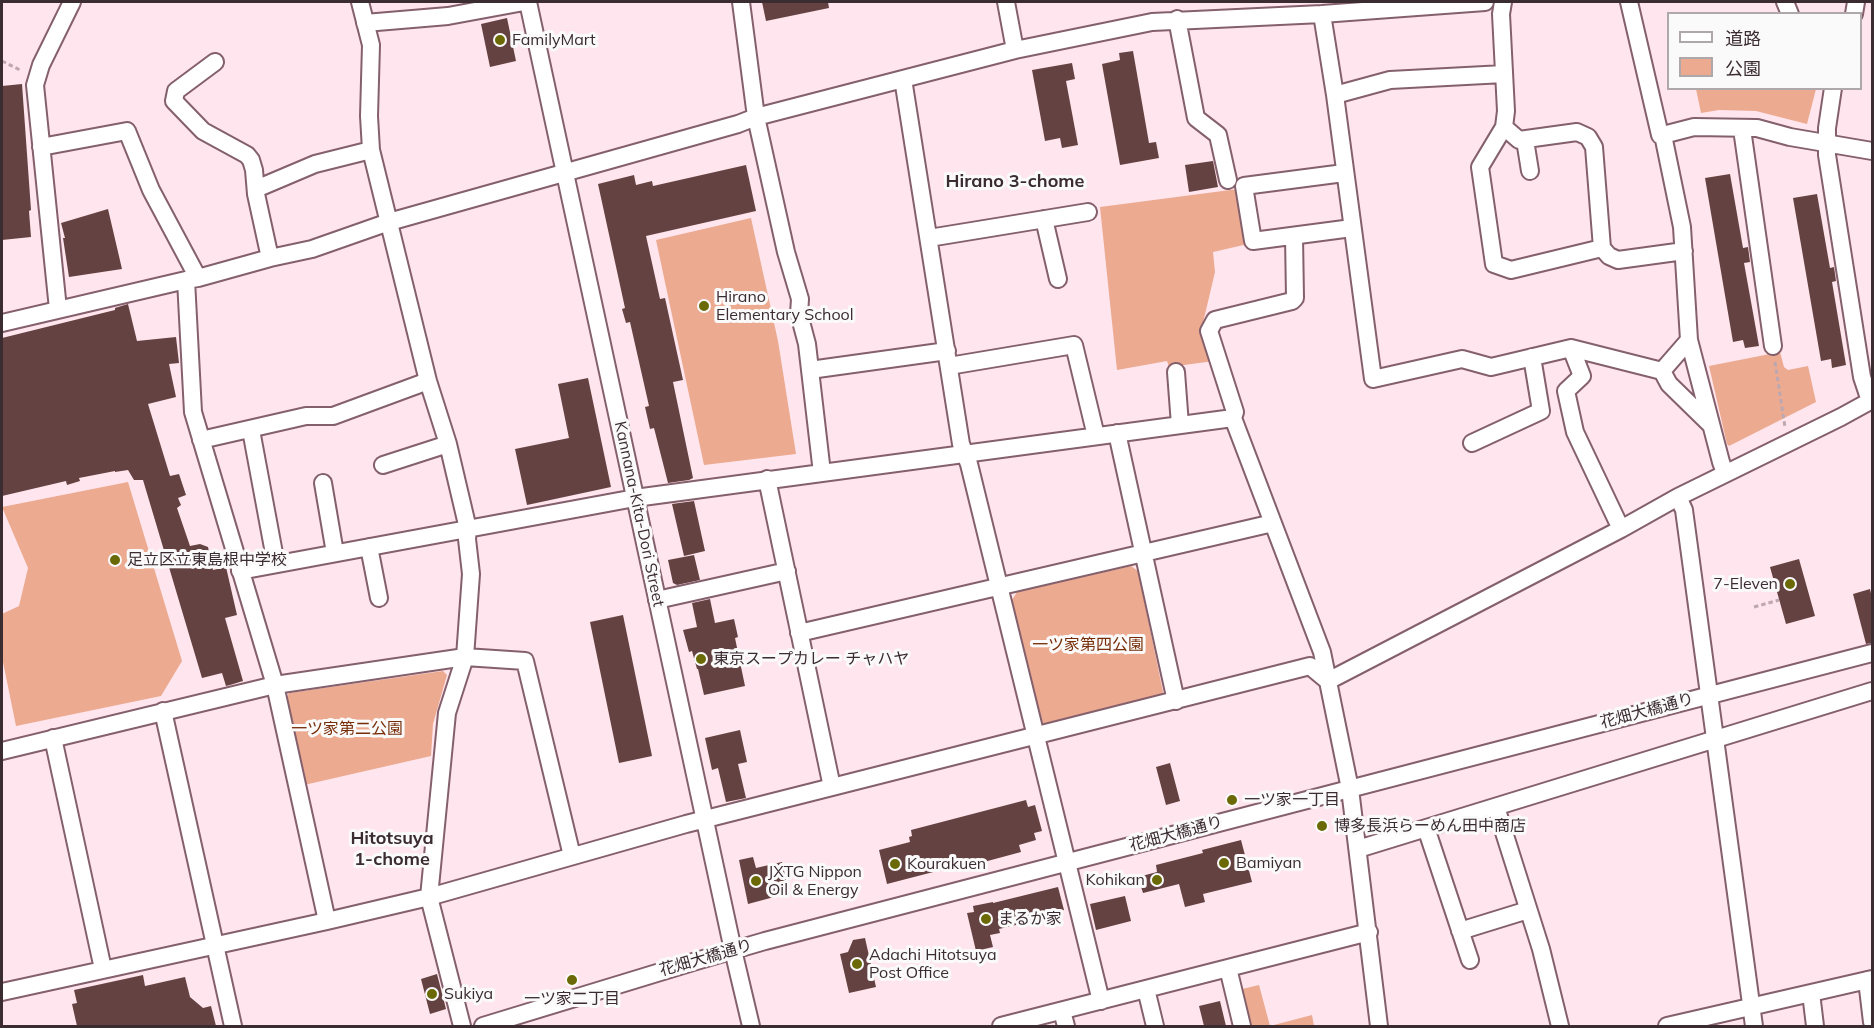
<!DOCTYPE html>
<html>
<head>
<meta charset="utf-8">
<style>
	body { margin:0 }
	#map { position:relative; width:1874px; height:1028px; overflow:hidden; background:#ffe5ed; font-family:Mulish,"Noto Sans JP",sans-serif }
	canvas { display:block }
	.frame { position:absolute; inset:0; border:3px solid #3b2c31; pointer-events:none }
	.legend { position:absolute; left:1667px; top:12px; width:195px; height:78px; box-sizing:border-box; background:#fafafa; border:2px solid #aea8aa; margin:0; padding:8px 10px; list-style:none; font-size:18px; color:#3b2c31 }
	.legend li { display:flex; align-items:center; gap:12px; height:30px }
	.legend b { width:30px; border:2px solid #aea8aa }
</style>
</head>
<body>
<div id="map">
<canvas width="1874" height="1028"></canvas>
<div class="frame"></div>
<ul class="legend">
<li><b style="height:8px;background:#fff"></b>道路</li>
<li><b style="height:16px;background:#ecaa90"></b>公園</li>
</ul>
</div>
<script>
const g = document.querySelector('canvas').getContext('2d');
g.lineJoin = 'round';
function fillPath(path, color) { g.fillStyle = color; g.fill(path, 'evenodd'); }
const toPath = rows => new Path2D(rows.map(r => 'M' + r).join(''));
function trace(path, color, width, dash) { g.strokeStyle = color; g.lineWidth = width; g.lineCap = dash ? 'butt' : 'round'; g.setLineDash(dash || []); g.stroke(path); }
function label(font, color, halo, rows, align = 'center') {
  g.font = font + ' Mulish,"Noto Sans JP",sans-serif'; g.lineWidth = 6; g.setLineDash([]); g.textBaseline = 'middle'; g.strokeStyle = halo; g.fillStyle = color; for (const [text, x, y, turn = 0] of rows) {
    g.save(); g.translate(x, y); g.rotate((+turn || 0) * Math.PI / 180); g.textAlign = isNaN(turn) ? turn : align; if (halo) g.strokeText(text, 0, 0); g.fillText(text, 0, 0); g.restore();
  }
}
const green = toPath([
	[1696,89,1696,88,1816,89,1807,124,1756,111,1719,110,1701,113],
	[1238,189,1248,244,1213,252,1215,272,1202,327,1214,361,1169,367,1167,361,1117,370,1100,207],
	[751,218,778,341,796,454,704,465,656,240],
	[1780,352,1784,367,1788,370,1808,366,1816,402,1729,446,1727,444,1709,366],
	[128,482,182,661,161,696,16,726,2,657,2,614,19,606,28,568,2,507],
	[1131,566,1138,571,1163,692,1160,700,1049,727,1041,722,1012,600,1017,592],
	[443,671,447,675,433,724,431,756,304,785,285,700,289,693],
	[1259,985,1270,1026,1312,1015,1314,1026,1247,1026,1238,990]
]);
const building = toPath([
	[762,2,828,2,829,8,766,21],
	[507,18,516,61,490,67,481,24],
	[1133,51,1149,143,1156,142,1159,158,1120,165,1102,64,1120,60,1119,53],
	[1072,63,1075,79,1066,81,1078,145,1062,148,1060,138,1045,141,1032,70],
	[22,84,31,210,29,211,31,237,2,240,2,86],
	[1213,161,1218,187,1189,192,1185,165],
	[746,165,756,211,646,236,660,299,665,298,683,380,673,382,693,478,689,480,668,483,654,428,650,429,645,407,649,406,630,322,626,323,622,309,625,308,598,184,634,175,636,185,652,181,653,186],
	[1730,174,1743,248,1748,247,1750,262,1744,263,1759,346,1745,348,1743,340,1733,342,1705,178],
	[1817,194,1830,268,1834,267,1836,281,1832,282,1846,365,1832,368,1831,359,1821,361,1793,198],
	[108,209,122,269,69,277,63,238,65,238,61,223],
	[128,304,137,341,176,337,179,363,169,364,176,397,148,404,170,476,179,474,186,495,178,498,181,505,177,508,190,546,200,544,208,547,213,570,226,567,237,615,225,618,243,681,230,685,226,686,222,673,202,678,143,480,134,480,128,470,115,472,115,471,79,478,80,481,67,485,66,481,2,496,2,338,115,310,115,308],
	[588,378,611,487,527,505,515,449,569,438,558,384],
	[694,501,705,551,684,556,672,504],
	[694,555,700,580,677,585,673,583,668,560],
	[1799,559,1815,616,1786,624,1770,567],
	[1870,589,1872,598,1872,643,1866,644,1853,594],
	[710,599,715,623,734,619,738,637,735,638,745,686,704,695,698,669,697,669,692,651,689,652,683,630,697,627,692,603],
	[623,615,652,756,619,763,590,622],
	[740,730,747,762,738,764,746,798,726,802,718,768,712,770,705,738],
	[1170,763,1180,801,1166,805,1156,767],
	[1026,800,1028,807,1035,805,1042,831,1034,833,1036,840,1019,845,1021,852,969,866,968,863,887,884,879,850,910,842,909,837,912,836,911,830],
	[1241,840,1252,882,1203,894,1205,902,1185,907,1179,884,1143,893,1138,877,1157,872,1156,865,1203,853,1202,850],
	[753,857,756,868,782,862,789,893,748,904,739,860],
	[1058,887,1064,910,1044,915,1045,918,999,929,1000,933,990,935,993,947,976,951,967,913,974,912,973,906,993,902,993,903],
	[1125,896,1131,921,1096,930,1090,904],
	[865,938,876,987,849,993,840,954,848,952,853,940],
	[437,974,446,1009,430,1014,421,979],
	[143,975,145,986,185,977,190,997,203,1008,211,1006,216,1026,77,1026,72,1004,77,1003,74,990],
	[1220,1001,1226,1026,1204,1026,1199,1006]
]);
const path = toPath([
	[2,61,22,71],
	[1775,362,1785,427],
	[1754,607,1779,600]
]);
const minor = toPath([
	[360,2,371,45,369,116,371,150,428,381,448,444,468,529,467,539,471,574,465,657,447,713,429,897,462,1026],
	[528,2,733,950,751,1026],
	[741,2,756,117,786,252,800,299,799,314,807,344,822,473],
	[1006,2,1015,50],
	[1503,2,1501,14,1506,111,1504,127,1480,167,1494,264,1511,270,1602,248,1609,256,1618,260,1684,251],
	[1629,2,1660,135,1663,135,1682,227,1689,340,1721,462,1725,473],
	[1785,2,1790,14],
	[1322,14,1335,95,1373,379,1462,359,1491,367,1571,348,1662,371,1689,340],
	[1854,14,1856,2],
	[1177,19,1196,118,1218,135,1228,180],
	[365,23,448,16,524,2],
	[215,62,176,91,174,101,203,131,247,155,251,160,254,170,256,194,270,258],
	[903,79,961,444,969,464,1101,1001],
	[1833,88,1827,128,1827,155,1862,377,1870,401],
	[1335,95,1390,80,1504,74],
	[1504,127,1519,140,1577,132,1588,137,1594,147,1602,248],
	[1742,129,1773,346],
	[1663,135,1694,127,1757,128,1790,137,1872,151],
	[1525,140,1530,171],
	[41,147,127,131,151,190,198,278],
	[1344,173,1244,186,1253,241,1352,228],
	[256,189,315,164,371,150],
	[1044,219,1058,279],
	[929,238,1088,212],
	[186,280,193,412,275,685,327,921],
	[58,309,35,85,41,65,72,2],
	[2,323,186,280,198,278,270,258,312,249,389,222,738,124,756,117,1015,50,1152,22,1322,14,1485,2],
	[1571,348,1582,376,1566,391,1575,432,1621,529],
	[949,366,1074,345,1096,436],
	[810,370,947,351],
	[1662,371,1669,384,1711,425],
	[1176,372,1180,425],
	[1233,418,1235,412,1209,331,1215,320,1292,301,1295,298,1294,236],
	[251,430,276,564],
	[1117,433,1176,701],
	[201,440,306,416,333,416,428,381],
	[1472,443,1541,411,1532,357],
	[383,465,448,444],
	[767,479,832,787],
	[323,483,335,553],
	[1678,497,1684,510,1754,1026],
	[369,547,379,598],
	[240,571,635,498,1233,418,1322,652,1350,789,1379,1026],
	[657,600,787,571],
	[799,633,1273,523],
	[1328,681,1621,529,1678,497,1841,417,1872,400],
	[163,711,233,1026],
	[53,738,103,969],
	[2,751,275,685,465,657,525,661,572,856],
	[1496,807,1541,949,1560,1026],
	[1426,828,1470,960],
	[1358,849,1872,691],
	[1460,931,1528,910],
	[1228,968,1242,1026],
	[1867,980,1872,1022],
	[1146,989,1155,1026],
	[2,992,327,921,429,897,686,824,1310,666,1328,681],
	[1811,993,1815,1026],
	[1062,1011,1066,1026],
	[483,1026,693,962,765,941,1872,653],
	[1001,1026,1369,932],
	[1667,1026,1872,979]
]);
const markers = [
	[500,40,6,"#6a6905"],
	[704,306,6,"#6a6905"],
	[115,560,6,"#6a6905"],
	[1790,584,6,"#6a6905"],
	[701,659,6,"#6a6905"],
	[1232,800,6,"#6a6905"],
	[1322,826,6,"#6a6905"],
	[1224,863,6,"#6a6905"],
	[895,864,6,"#6a6905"],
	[1157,880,6,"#6a6905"],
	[756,881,6,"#6a6905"],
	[986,919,6,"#6a6905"],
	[857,964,6,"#6a6905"],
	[572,980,6,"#6a6905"],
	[432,994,6,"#6a6905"]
];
const poiNames = [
	["FamilyMart",512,40],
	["Hirano",716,297],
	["Elementary School",716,315],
	["足立区立東島根中学校",127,560],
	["7-Eleven",1778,584,"right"],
	["東京スープカレー チャハヤ",713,659],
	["一ツ家一丁目",1244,800],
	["博多長浜らーめん田中商店",1334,826],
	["Bamiyan",1236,863],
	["Kourakuen",907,864],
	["JXTG Nippon",768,872],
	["Oil & Energy",768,890],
	["Kohikan",1145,880,"right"],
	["まるか家",998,919],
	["Adachi Hitotsuya",869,955],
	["Post Office",869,973],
	["Sukiya",444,994],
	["一ツ家二丁目",572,999,"center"]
];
const streetNames = [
	["Kannana-Kita-Dori Street",639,514,78],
	["花畑大橋通り",1647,711,-15],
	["花畑大橋通り",1176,834,-15],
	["花畑大橋通り",706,958,-16]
];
const parkNames = [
	["一ツ家第四公園",1088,645],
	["一ツ家第二公園",347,729]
];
const neighbourhoodNames = [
	["Hirano 3-chome",1015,182],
	["Hitotsuya",392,839],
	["1-chome",392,860]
];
fillPath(green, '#ecaa90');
fillPath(building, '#654242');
trace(minor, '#84606c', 20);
trace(path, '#bea8af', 3, [4.5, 3]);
trace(minor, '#fff', 16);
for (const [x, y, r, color] of markers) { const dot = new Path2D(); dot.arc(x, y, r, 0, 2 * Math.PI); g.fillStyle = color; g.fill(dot); trace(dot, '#fafafa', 2); }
label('16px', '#3b2c31', '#fafafa', poiNames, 'left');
label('16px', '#3b2c31', '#fafafa', streetNames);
label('16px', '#772d08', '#fafafa', parkNames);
label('bold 18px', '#3b2c31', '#fafafa', neighbourhoodNames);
</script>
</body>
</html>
